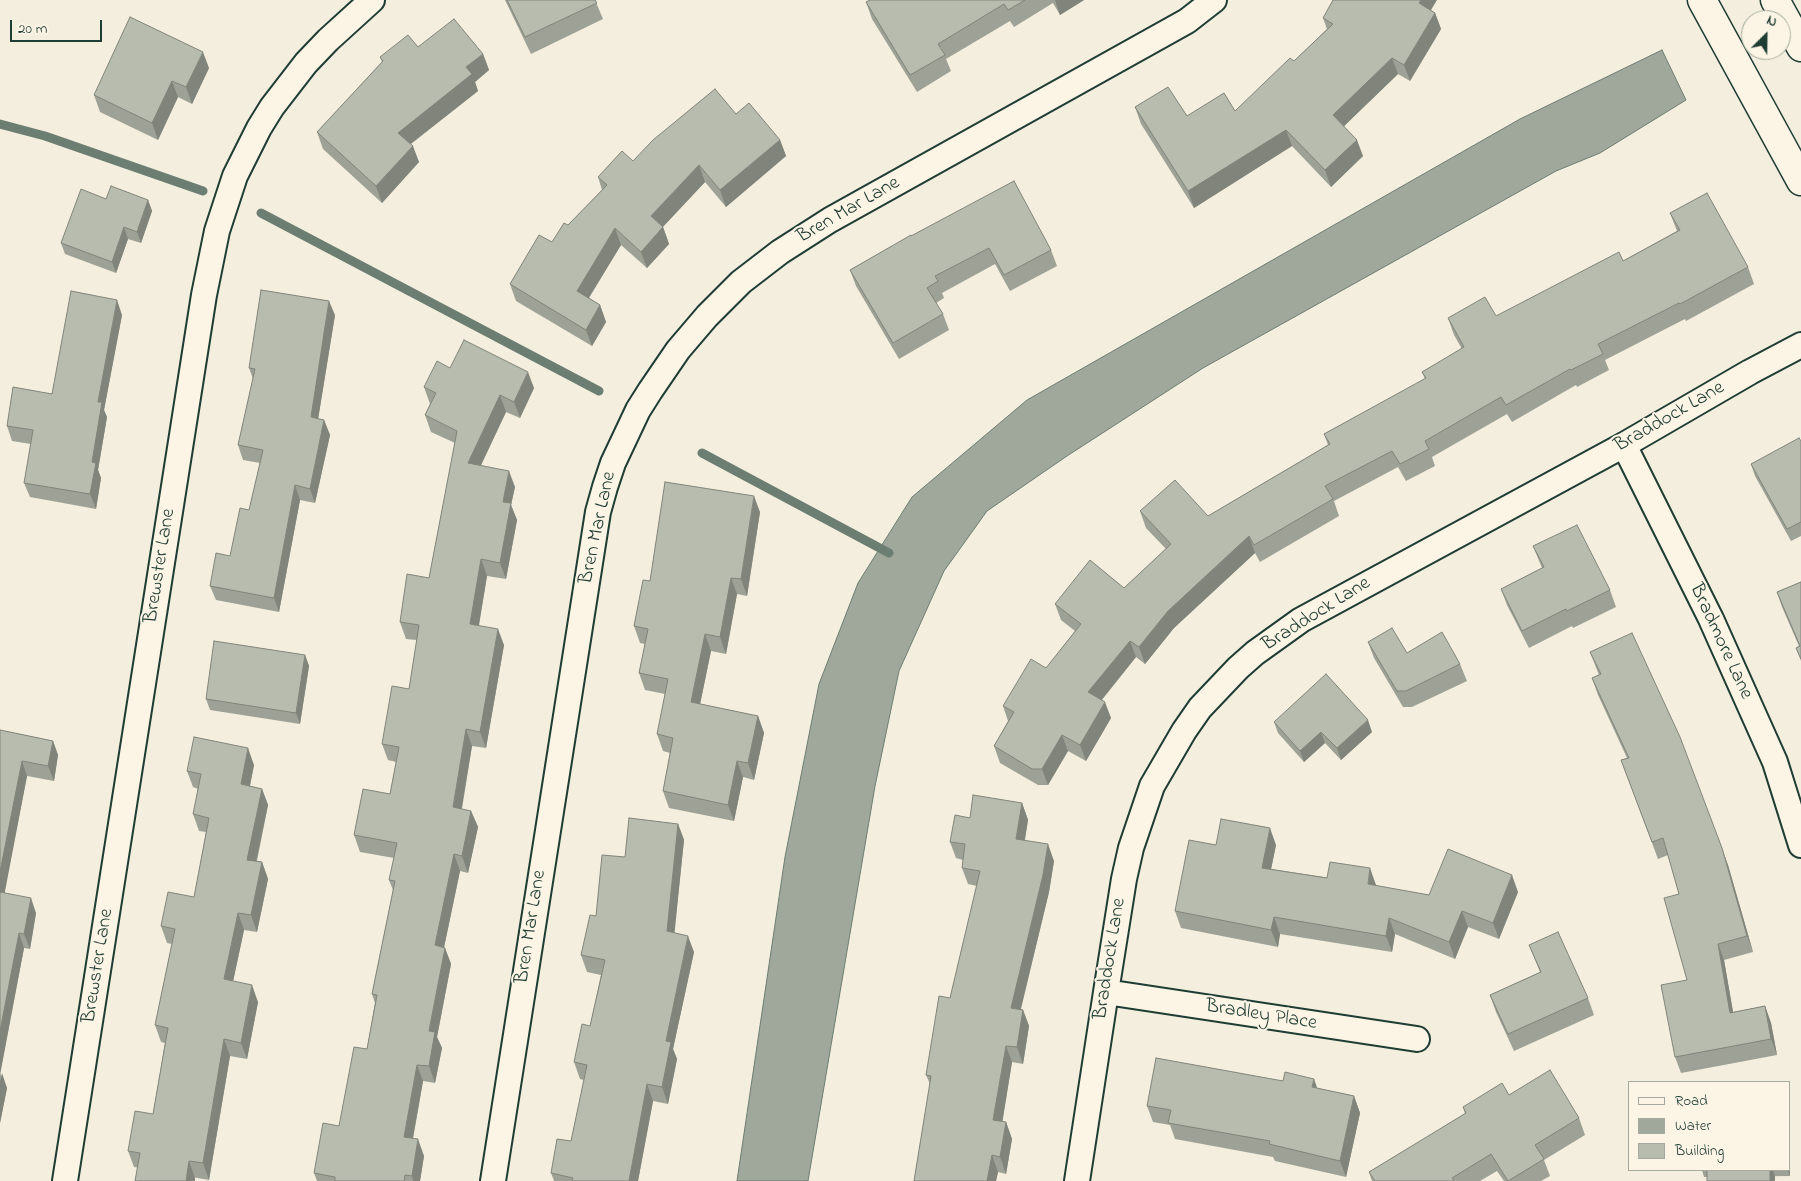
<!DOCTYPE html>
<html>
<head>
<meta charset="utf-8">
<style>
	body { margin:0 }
	#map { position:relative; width:1801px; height:1181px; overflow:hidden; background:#f3eede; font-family:"Indie Flower",sans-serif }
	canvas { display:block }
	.legend { position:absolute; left:1628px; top:1081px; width:162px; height:90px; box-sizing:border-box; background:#fcf5e5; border:1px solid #a4ab9e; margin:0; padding:6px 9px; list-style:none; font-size:15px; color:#1f3d34 }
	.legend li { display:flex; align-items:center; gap:10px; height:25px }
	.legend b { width:25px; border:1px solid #a4ab9e }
	.north { position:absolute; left:1741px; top:10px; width:50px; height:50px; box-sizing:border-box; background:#fcf5e5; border:1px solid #a4ab9e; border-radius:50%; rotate:23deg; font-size:14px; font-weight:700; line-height:20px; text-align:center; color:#1f3d34 }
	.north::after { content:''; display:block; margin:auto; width:18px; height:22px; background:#1f3d34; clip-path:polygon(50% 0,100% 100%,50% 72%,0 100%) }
	.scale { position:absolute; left:10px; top:20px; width:92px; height:22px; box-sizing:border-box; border:2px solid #1f3d34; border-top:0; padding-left:6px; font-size:15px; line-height:18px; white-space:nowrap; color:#1f3d34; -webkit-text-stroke:4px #fcf5e5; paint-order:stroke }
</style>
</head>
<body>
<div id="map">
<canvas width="1801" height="1181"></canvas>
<ul class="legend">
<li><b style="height:6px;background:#fcf5e5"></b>Road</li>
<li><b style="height:14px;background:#a0a89b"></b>Water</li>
<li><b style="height:14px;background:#b8bcae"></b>Building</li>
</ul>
<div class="north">N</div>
<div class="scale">20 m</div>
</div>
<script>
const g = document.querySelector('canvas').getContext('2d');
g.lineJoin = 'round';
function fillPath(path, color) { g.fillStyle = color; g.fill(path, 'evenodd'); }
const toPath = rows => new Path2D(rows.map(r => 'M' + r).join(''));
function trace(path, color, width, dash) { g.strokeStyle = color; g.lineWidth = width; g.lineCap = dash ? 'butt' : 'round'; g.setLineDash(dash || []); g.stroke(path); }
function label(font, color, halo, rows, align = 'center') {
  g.font = font + ' "Indie Flower",sans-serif'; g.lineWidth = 4; g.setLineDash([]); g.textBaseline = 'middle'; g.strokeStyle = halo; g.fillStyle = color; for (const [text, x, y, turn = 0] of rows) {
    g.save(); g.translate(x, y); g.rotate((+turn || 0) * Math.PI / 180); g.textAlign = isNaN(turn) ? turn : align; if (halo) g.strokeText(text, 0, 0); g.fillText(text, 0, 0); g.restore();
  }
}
const water = toPath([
	[1662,50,1686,100,1600,153,1556,171,1203,368,1067,456,987,511,944,571,899,671,875,786,808,1181,737,1181,785,857,819,684,858,583,912,497,1027,400,1520,119,1662,50]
]);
const stream = toPath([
	[0,124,45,136,203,191],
	[261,213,599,391],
	[702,453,889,553]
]);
const street = toPath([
	[1624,445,1711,619,1775,762,1801,845],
	[1106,992,1417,1039],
	[65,1181,204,295,217,231,235,176,259,128,272,107,306,63,328,40,372,0],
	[493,1181,598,512,605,487,613,463,638,410,650,391,678,350,707,316,741,282,780,252,830,220,1187,21,1214,0],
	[1077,1181,1106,992,1124,879,1131,848,1152,786,1184,731,1200,708,1238,668,1255,653,1301,620,1624,445,1750,372,1801,345]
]);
const secondary = toPath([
	[1702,0,1801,181],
	[1775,0,1801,47]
]);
const wall = toPath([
	[505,0,595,0,603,19,531,54],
	[870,0,1084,0,1060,15,1053,3,1014,27,1010,21,946,59,951,71,917,92,872,19,866,2],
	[1431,10,1435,13,1441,29,1410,81,1398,74,1344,126,1363,156,1331,187,1292,146,1194,208,1141,124,1135,107,1187,116,1235,111,1294,61,1327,29,1323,18],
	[418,47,483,54,489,70,475,82,478,91,411,144,419,162,382,203,323,149,317,132,382,62,380,57],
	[209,68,192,104,178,97,158,140,100,112,94,95],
	[736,114,780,140,786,156,726,207,705,182,663,227,669,244,647,268,621,245,589,298,600,305,606,322,592,346,516,301,510,284,552,242,602,190,598,177],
	[106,199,148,200,152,211,141,243,128,239,116,273,65,254,61,243],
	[1670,213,1748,267,1754,284,1686,321,1685,319,1605,360,1609,370,1577,387,1576,385,1512,422,1507,414,1432,457,1435,466,1406,481,1398,467,1334,501,1339,516,1260,562,1255,553,1174,628,1145,664,1136,657,1102,700,1111,718,1086,761,1068,751,1048,785,1038,785,1000,763,994,746,1008,721,1003,706,1046,668,1075,631,1061,620,1055,604,1124,588,1166,549,1146,528,1140,511,1208,516,1328,445,1324,434,1425,379,1422,372,1462,349,1454,335,1448,318,1496,316,1623,261,1677,231],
	[911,236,1051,250,1057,266,1010,291,995,264,942,293,944,298,936,303,943,314,949,330,899,359,856,286,850,270],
	[122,315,104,410,107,417,98,470,101,478,96,509,30,497,24,483,31,444,12,441,7,426,52,394],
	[335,315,318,419,324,420,330,435,315,503,300,500,279,612,216,600,210,586,230,556,249,510,260,463,243,460,238,445,253,379,249,368],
	[450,368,534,388,520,418,506,412,481,465,515,487,511,505,517,520,506,579,487,576,479,626,504,645,486,748,472,746,462,809,471,811,478,827,468,873,460,871,444,947,445,948,451,964,437,1037,442,1048,435,1083,423,1081,413,1139,424,1156,420,1181,317,1181,314,1173,339,1126,367,1049,375,1003,372,994,393,890,389,880,394,858,360,852,354,835,390,794,396,762,388,760,382,744,409,689,417,640,406,639,400,622,429,578,455,443,431,432,425,415,430,404,424,387],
	[1801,441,1801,536,1791,541,1755,476,1751,464],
	[760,512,747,596,737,594,726,654,711,651,700,704,758,716,764,733,754,780,743,777,734,821,669,808,663,791,670,753,663,751,657,734,665,694,645,690,639,673,645,644,640,643,634,626,650,581],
	[1533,546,1610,590,1616,607,1573,628,1572,626,1529,648,1507,605,1501,589,1542,568],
	[1801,582,1801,661,1796,648,1799,646,1782,607,1777,592],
	[1368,642,1407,653,1460,664,1467,681,1412,707,1403,707,1374,658],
	[1590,652,1728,865,1753,952,1724,960,1733,1012,1765,1006,1771,1023,1777,1055,1681,1073,1675,1057,1687,980,1679,894,1668,855,1658,859,1621,760,1627,758,1598,695,1592,678,1599,675],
	[305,655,309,666,300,724,210,710,206,699],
	[1274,722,1372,732,1341,760,1325,743,1304,762,1278,733],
	[0,730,53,741,58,755,54,781,27,776,4,893,36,913,30,949,24,948,0,1073,7,1088,0,1123],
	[254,765,250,786,262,789,268,805,257,861,262,862,268,879,257,932,244,930,233,981,258,1002,247,1059,230,1056,209,1180,134,1167,128,1151,153,1114,165,1043,161,1042,155,1025,172,944,167,943,161,926,194,897,206,832,199,831,193,814,198,789,193,787,187,771],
	[1022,803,1028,820,1025,840,1054,861,1049,892,1021,1009,1023,1010,1029,1026,1023,1064,1012,1062,1002,1122,1006,1122,1012,1139,1006,1174,998,1172,996,1181,914,1181,930,1084,926,1075,950,998,977,886,968,884,962,868,963,860,956,858,950,842,970,818],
	[678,824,684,840,674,933,694,952,673,1049,677,1059,668,1104,653,1101,638,1181,554,1181,551,1173,571,1141,584,1080,580,1079,574,1062,590,1026,601,975,587,972,581,955,596,916,625,857],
	[1216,845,1276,845,1271,869,1376,885,1376,886,1429,895,1518,892,1499,939,1468,927,1455,959,1395,934,1392,952,1280,934,1278,947,1181,928,1175,911],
	[1529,945,1588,998,1594,1015,1514,1051,1496,1012,1490,995,1540,972],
	[1317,1088,1354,1096,1360,1113,1346,1177,1275,1161,1273,1157,1175,1139,1170,1125,1153,1122,1147,1106],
	[1509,1095,1579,1118,1585,1135,1544,1160,1550,1176,1541,1181,1504,1181,1497,1171,1480,1181,1372,1181,1369,1172,1465,1114,1463,1107],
	[1702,1170,1790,1170,1790,1176,1704,1177]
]);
const shadedWall = toPath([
	[1055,0,1084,0,1060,15],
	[1421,0,1437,0,1425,20,1419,3],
	[1435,13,1441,29,1410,81,1404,65],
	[203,52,209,68,192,104,186,87],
	[483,54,489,70,475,82,478,91,404,149,398,133,466,67],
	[1392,58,1398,74,1339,131,1333,115],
	[172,81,178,97,158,140,152,123],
	[1286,130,1292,146,1194,208,1188,191],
	[780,140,786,156,726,207,720,190],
	[1357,140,1363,156,1331,187,1325,170],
	[413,146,419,162,382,203,376,186],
	[699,165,705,182,657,233,651,216],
	[148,200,152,211,141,243,137,232],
	[124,227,128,239,116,273,112,262],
	[663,227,669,244,647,268,641,252],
	[615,228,621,245,583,307,577,291],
	[117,300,122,315,104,410,107,417,98,470,101,478,96,509,90,494,92,462,98,402],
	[329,301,335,315,316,432,311,417],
	[600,305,606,322,592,346,586,330],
	[528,372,534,388,520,418,514,402],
	[500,395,506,412,474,480,468,463],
	[324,420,330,435,315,503,310,489],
	[509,471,515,487,511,505,517,520,506,579,500,563,503,502],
	[295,485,300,500,279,612,274,598],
	[754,496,760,512,747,596,741,579],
	[1249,536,1255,553,1174,628,1145,664,1139,647,1168,611],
	[481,559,487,576,476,641,470,624],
	[731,578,737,594,726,654,720,637],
	[498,629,504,645,486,748,480,732],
	[705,634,711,651,697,719,691,702],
	[1130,641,1136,657,1094,709,1088,692],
	[305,655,309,666,300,724,296,713],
	[1105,702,1111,718,1086,761,1080,745],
	[758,716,764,733,754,780,748,763],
	[1368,720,1372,732,1341,760,1337,748],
	[466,729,472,746,459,823,453,807],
	[1321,732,1325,743,1304,762,1300,751],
	[1062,735,1068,751,1048,785,1042,769],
	[53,741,58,755,54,781,48,766],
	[248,748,254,765,247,800,241,784],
	[22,761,27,776,2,907,0,902,0,872],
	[737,761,743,777,734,821,728,805],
	[262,789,268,805,253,876,247,860],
	[1022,803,1028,820,1022,855,1016,839],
	[471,811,478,827,468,873,462,856],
	[678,824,684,840,673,948,667,931],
	[1270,828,1276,845,1268,884,1262,868],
	[1048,844,1054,861,1049,892,1017,1024,1011,1008],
	[1722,848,1728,865,1753,952,1747,936],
	[454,854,460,871,441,962,435,945],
	[262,862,268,879,257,932,251,915],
	[1370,868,1376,885,1374,901,1368,884],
	[1512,875,1518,892,1499,939,1493,923],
	[31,898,36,913,30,949,24,934],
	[1462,911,1468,927,1455,959,1449,942],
	[238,913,244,930,230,996,224,979],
	[1274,917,1280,934,1278,947,1271,930],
	[1389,918,1395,934,1392,952,1386,936],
	[19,933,24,948,0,1075,0,1031],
	[688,936,694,952,673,1049,677,1059,668,1104,662,1087,666,1041],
	[1718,944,1724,960,1736,1029,1730,1013],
	[445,948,451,964,437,1037,442,1048,435,1083,429,1066,429,1031],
	[252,985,258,1002,247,1059,241,1043],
	[1765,1006,1771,1023,1777,1055,1771,1039],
	[1023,1010,1029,1026,1023,1064,1017,1047],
	[224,1039,230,1056,209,1180,203,1163],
	[1006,1046,1012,1062,1000,1137,993,1120],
	[417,1065,423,1081,410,1154,404,1137],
	[2,1073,7,1088,0,1123,0,1082],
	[1314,1079,1320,1096,1312,1087],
	[647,1084,653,1101,638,1181,629,1181],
	[1354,1096,1360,1113,1346,1177,1340,1161],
	[1006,1122,1012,1139,1006,1174,1000,1157],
	[418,1139,424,1156,420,1181,413,1181,412,1176],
	[1790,1150,1790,1176,1788,1170,1790,1170],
	[992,1155,998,1172,996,1181,987,1181],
	[189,1161,195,1178,195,1181,186,1181],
	[1770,1170,1773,1170,1775,1176,1775,1181,1770,1181]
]);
const building = toPath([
	[507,0,595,0,597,3,525,37,507,0],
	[870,0,1025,0,1008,10,1004,4,938,44,945,55,910,75,866,2,870,0],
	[1333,0,1421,0,1419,3,1435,13,1404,65,1392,58,1333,115,1357,140,1325,170,1286,130,1188,191,1135,107,1168,87,1187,116,1224,93,1235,111,1290,58,1294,61,1333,24,1323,18,1333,0],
	[130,17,203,52,186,87,172,81,152,123,94,95,130,17],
	[454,19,483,54,466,67,472,74,398,133,413,146,376,186,317,132,383,61,380,57,408,35,418,47,454,19],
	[715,89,736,114,749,103,780,140,720,190,699,165,651,216,663,227,641,252,615,228,577,291,600,305,586,330,510,284,539,235,552,242,564,223,568,225,607,185,598,177,622,151,633,161,653,140,715,89],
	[1014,181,1051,250,1004,275,989,248,935,276,938,281,927,288,943,314,893,343,850,270,911,235,911,236,1014,181],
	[111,186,148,200,137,232,124,227,112,262,61,243,81,189,106,199,111,186],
	[1707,193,1748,267,1680,304,1679,303,1598,344,1603,354,1571,370,1570,369,1506,405,1501,397,1425,441,1429,449,1400,464,1392,451,1325,486,1333,499,1254,545,1249,536,1168,611,1139,647,1130,641,1088,692,1105,702,1080,745,1062,735,1042,769,1032,769,994,746,1014,712,1003,706,1031,659,1046,668,1081,624,1055,604,1090,560,1124,588,1171,544,1140,511,1175,480,1208,516,1330,444,1324,434,1426,378,1422,372,1464,347,1448,318,1485,297,1496,316,1619,252,1623,261,1680,230,1670,213,1707,193],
	[261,290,329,301,311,417,324,420,310,489,295,485,274,598,210,586,216,553,230,556,240,508,249,510,263,450,238,445,255,369,249,368,261,290],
	[71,291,117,300,98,402,102,402,92,462,96,463,90,494,24,483,33,430,7,426,13,387,52,394,71,291],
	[464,340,528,372,514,402,500,395,468,463,509,471,503,502,511,503,500,563,481,559,470,624,498,629,480,732,466,729,453,807,471,811,462,856,454,854,435,945,445,948,429,1031,435,1032,429,1066,417,1065,404,1137,418,1139,412,1176,405,1175,404,1181,335,1181,335,1177,314,1173,323,1123,339,1126,354,1047,367,1049,377,995,372,994,395,881,389,880,397,843,354,835,363,789,390,794,399,747,382,744,392,686,409,689,419,625,400,622,407,574,429,578,457,431,425,415,436,393,424,387,437,361,450,368,464,340],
	[1799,438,1801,441,1801,522,1787,529,1751,464,1799,438],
	[665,482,754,496,741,579,731,578,720,637,705,634,691,702,758,716,748,763,737,761,728,805,663,791,673,738,657,734,668,679,639,673,648,629,634,626,643,580,650,581,665,482],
	[1577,525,1610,590,1567,611,1566,609,1522,631,1501,589,1544,567,1533,546,1577,525],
	[1801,582,1801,659,1796,648,1800,646,1777,592,1801,582],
	[1392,628,1407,653,1442,632,1460,664,1406,691,1397,691,1368,642,1392,628],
	[1632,633,1680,737,1722,848,1747,936,1718,944,1730,1013,1765,1006,1771,1039,1675,1057,1661,985,1687,980,1664,898,1679,894,1663,838,1652,842,1621,760,1629,758,1592,678,1601,674,1590,652,1632,633],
	[214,641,305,655,296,713,206,699,214,641],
	[1326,674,1368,720,1337,748,1321,732,1300,751,1274,722,1326,674],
	[0,730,53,741,48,766,22,761,0,872,0,730],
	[194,737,248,748,241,784,262,789,247,860,262,862,251,915,238,913,224,979,252,985,241,1043,224,1039,203,1163,189,1161,186,1181,135,1181,140,1153,128,1151,135,1111,153,1114,168,1028,155,1025,175,929,161,926,168,892,194,897,209,818,193,814,201,774,187,771,194,737],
	[973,795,1022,803,1016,839,1048,844,1043,875,1011,1008,1023,1010,1017,1047,1006,1046,993,1120,1006,1122,1000,1157,992,1155,987,1181,914,1181,931,1076,926,1075,939,996,950,998,980,871,962,868,965,844,950,842,955,815,970,818,973,795],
	[629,818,678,824,667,931,688,936,666,1041,671,1042,662,1087,647,1084,629,1181,572,1181,573,1178,551,1173,557,1139,571,1141,587,1065,574,1062,582,1024,590,1026,605,960,581,955,590,915,596,916,602,855,625,857,629,818],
	[1221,819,1270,828,1262,868,1327,878,1330,862,1370,868,1368,884,1429,895,1448,849,1512,875,1493,923,1462,911,1449,942,1389,918,1386,936,1274,917,1271,930,1175,911,1189,840,1216,845,1221,819],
	[0,892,31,898,24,934,19,933,0,1031,0,892],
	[1558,932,1588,998,1508,1034,1490,995,1541,972,1529,945,1558,932],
	[1156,1058,1283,1081,1285,1072,1314,1079,1312,1087,1354,1096,1340,1161,1269,1144,1270,1141,1168,1123,1171,1110,1147,1106,1156,1058],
	[1550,1070,1579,1118,1535,1145,1544,1159,1508,1181,1491,1154,1452,1178,1454,1181,1375,1181,1369,1172,1466,1113,1463,1107,1502,1083,1509,1095,1550,1070],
	[1707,1170,1770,1170,1770,1181,1707,1181,1707,1170]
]);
const streetNames = [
	["Bren Mar Lane",849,211,-30],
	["Braddock Lane",1670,418,-30],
	["Bren Mar Lane",599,528,-78],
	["Brewster Lane",161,566,-81],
	["Braddock Lane",1317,615,-32],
	["Bradmore Lane",1720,642,65],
	["Bren Mar Lane",532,927,-81],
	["Braddock Lane",1111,959,-81],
	["Brewster Lane",99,966,-81],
	["Bradley Place",1261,1016,9]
];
fillPath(water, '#a0a89b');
trace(water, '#6c7d72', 1);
trace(stream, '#6c7d72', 9);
trace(street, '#1f3d34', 28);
trace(secondary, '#1f3d34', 31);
trace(street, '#fcf5e5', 24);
trace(secondary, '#fcf5e5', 28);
fillPath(wall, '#9ea296');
fillPath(shadedWall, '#81847a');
fillPath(building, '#b8bcae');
trace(building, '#81847a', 1);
label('20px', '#1f3d34', '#fcf5e5', streetNames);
</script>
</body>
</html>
